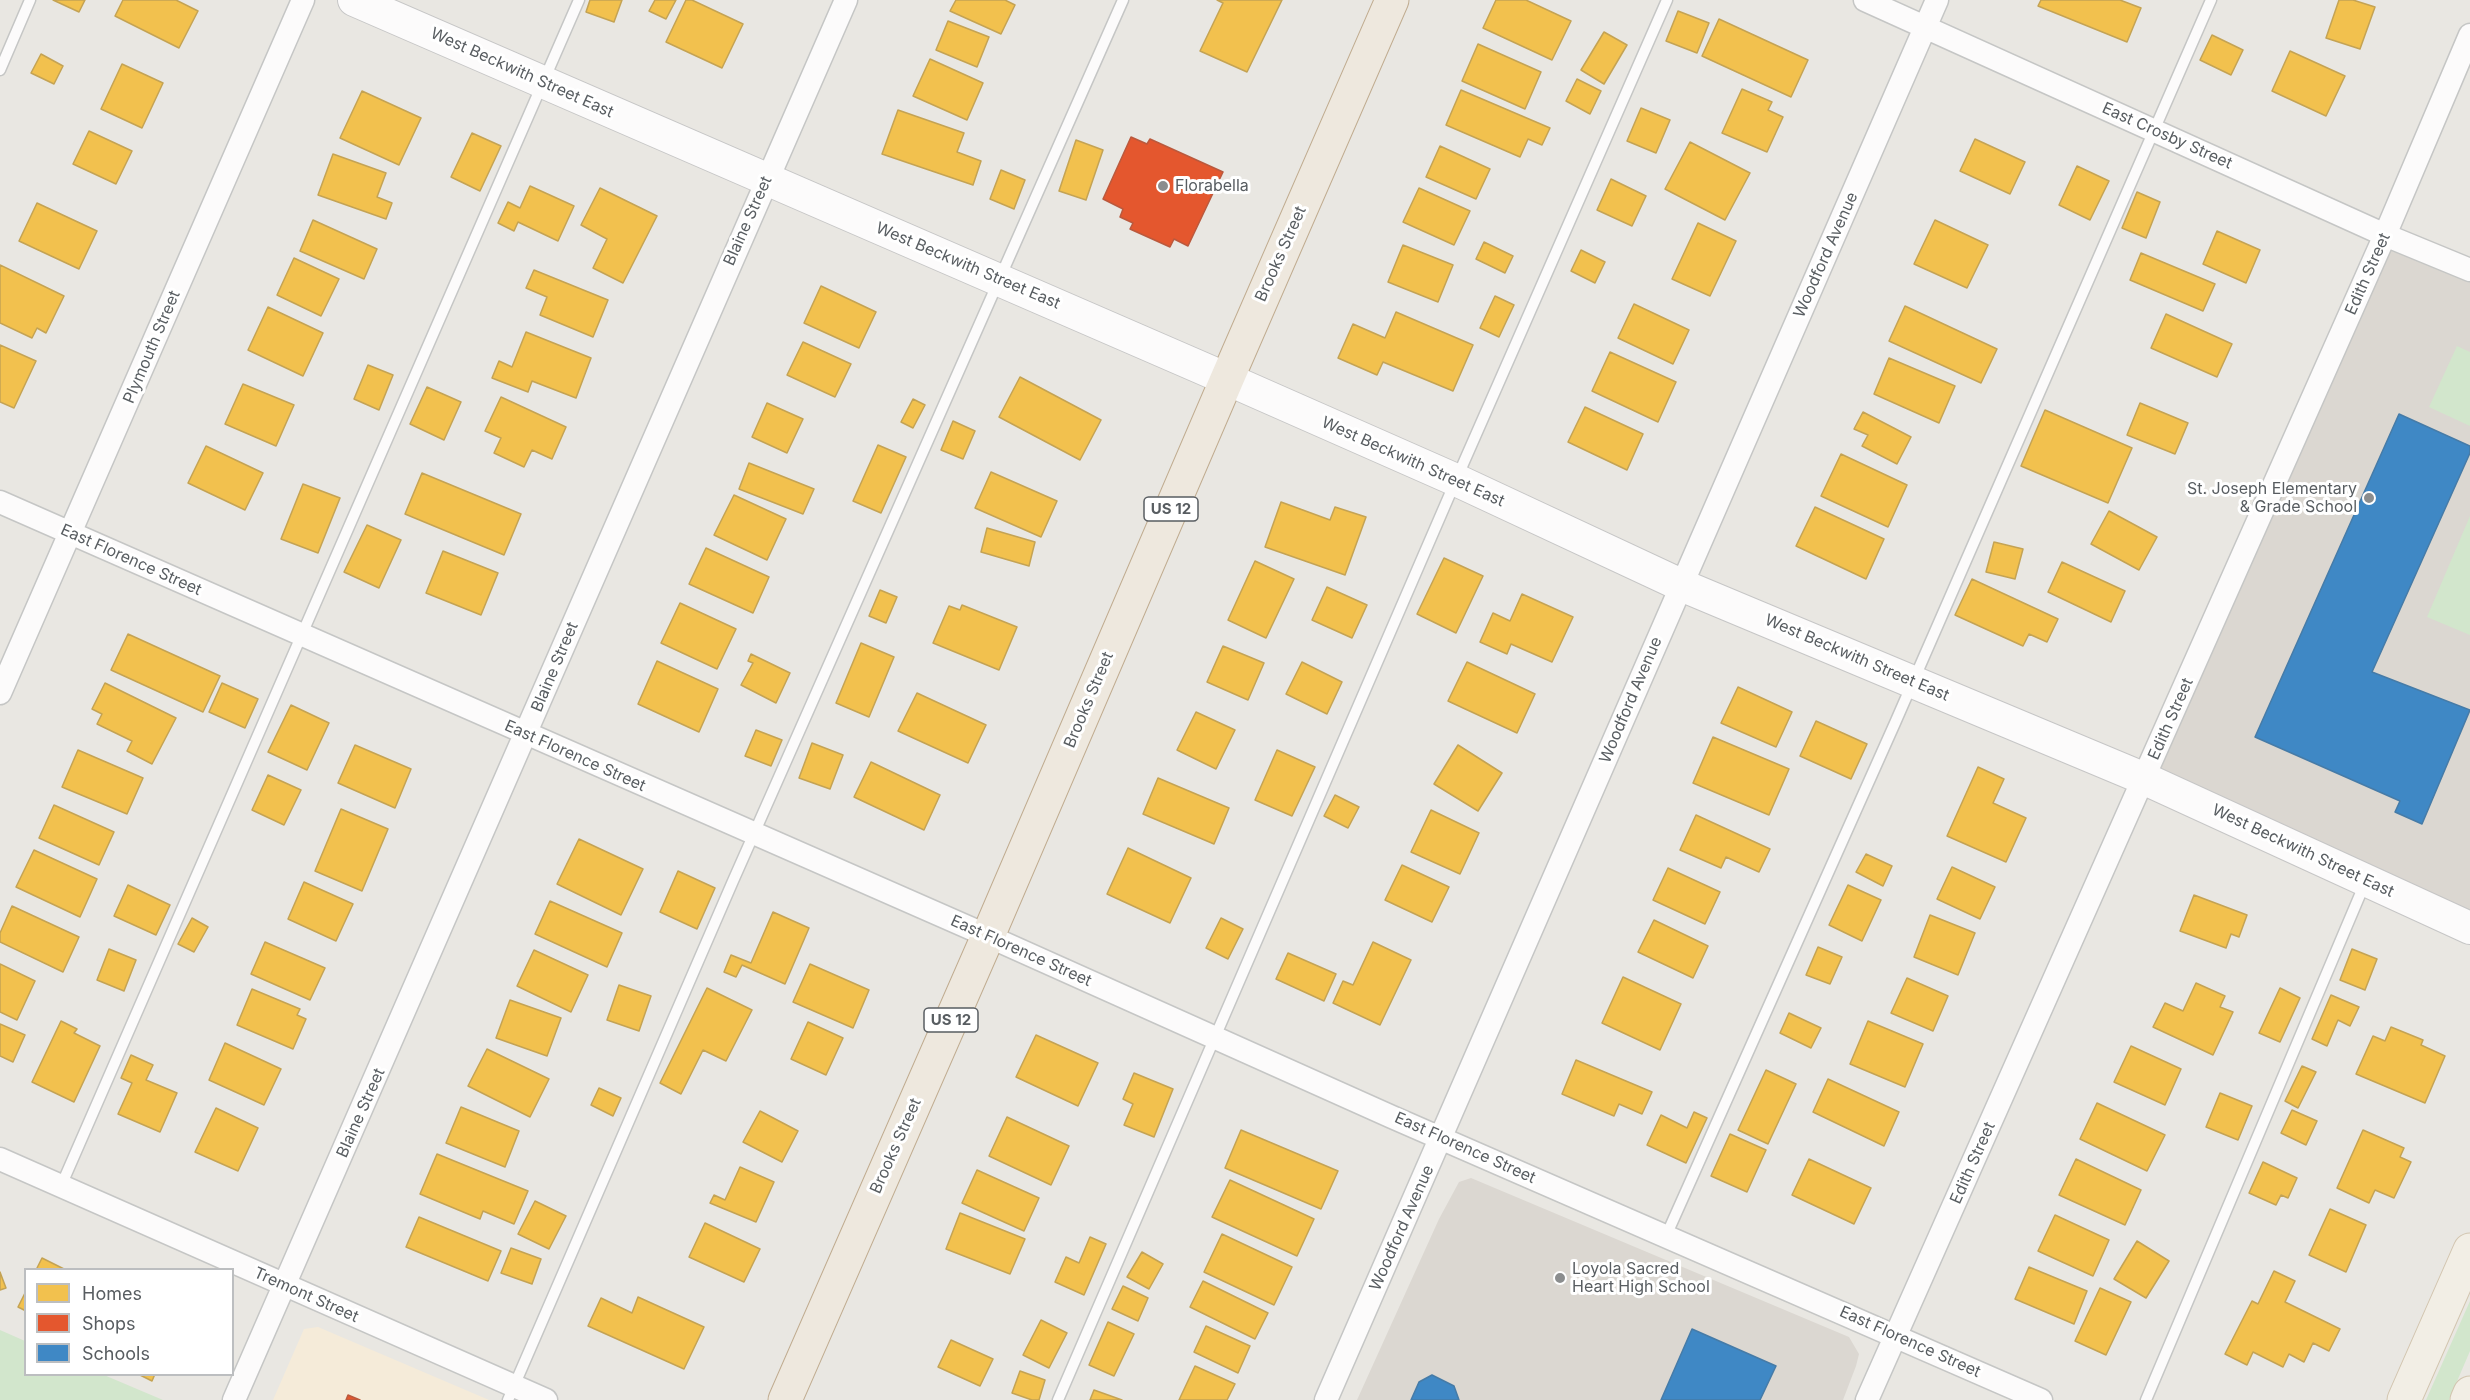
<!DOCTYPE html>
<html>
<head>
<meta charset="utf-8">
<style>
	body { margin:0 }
	#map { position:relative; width:2470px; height:1400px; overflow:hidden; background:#e9e7e2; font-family:Inter,sans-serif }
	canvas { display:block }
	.legend { position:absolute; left:24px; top:1268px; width:210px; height:108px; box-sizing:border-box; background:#fff; border:2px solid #bcbec0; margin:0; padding:8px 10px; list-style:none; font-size:18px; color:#585d61 }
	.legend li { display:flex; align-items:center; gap:12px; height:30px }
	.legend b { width:30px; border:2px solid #bcbec0 }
</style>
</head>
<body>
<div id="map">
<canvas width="2470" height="1400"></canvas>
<ul class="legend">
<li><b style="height:16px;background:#f2c14e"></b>Homes</li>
<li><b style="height:16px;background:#e4572e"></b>Shops</li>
<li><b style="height:16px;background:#3f88c5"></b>Schools</li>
</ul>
</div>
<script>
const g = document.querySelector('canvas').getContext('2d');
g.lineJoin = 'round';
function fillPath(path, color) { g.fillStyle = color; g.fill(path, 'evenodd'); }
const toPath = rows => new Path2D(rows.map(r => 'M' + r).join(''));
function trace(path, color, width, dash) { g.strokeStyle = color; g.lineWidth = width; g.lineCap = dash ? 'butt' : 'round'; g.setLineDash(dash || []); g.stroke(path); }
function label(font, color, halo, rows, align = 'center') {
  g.font = font + ' Inter,sans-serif'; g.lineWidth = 6; g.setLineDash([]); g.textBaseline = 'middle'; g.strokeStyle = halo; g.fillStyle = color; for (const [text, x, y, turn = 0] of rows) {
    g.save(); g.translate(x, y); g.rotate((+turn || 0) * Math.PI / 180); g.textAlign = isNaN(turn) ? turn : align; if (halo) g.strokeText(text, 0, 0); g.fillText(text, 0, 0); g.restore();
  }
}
const commercial = toPath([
	[318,1327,489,1400,273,1400,304,1329]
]);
const education = toPath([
	[2385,235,2470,270,2470,925,2145,779],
	[1471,1178,1849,1337,1859,1354,1856,1366,1843,1400,1357,1400,1439,1219,1459,1182]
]);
const green = toPath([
	[2457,346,2470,352,2470,426,2429,407],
	[2470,516,2470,635,2427,617],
	[2470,1301,2470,1351,2449,1400,2426,1400],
	[0,1330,25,1341,26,1374,104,1375,163,1400,0,1400]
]);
const homes = toPath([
	[53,0,85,0,79,12,53,0],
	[123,0,176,0,198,11,179,48,115,16,123,0],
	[590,0,622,0,614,22,586,12,590,0],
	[655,0,676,0,666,19,649,11,655,0],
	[686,0,692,0,743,24,722,68,666,42,686,0],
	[956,0,1005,0,1015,5,1001,34,950,11,956,0],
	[1217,0,1282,0,1247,72,1200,51,1223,3,1217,0],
	[1496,0,1526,0,1571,21,1552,60,1483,28,1496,0],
	[2041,0,2120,0,2141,8,2127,42,2038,6,2041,0],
	[2339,0,2353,0,2375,7,2360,49,2326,38,2339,0],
	[1678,11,1709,23,1697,53,1666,41,1678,11],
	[1719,19,1808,60,1791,97,1702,56,1719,19],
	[948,21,989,37,977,67,936,50,948,21],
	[1604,32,1627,45,1604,84,1581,70,1604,32],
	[2212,35,2243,50,2231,75,2200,60,2212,35],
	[1478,44,1541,72,1525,109,1462,81,1478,44],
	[2290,51,2345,76,2326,116,2272,91,2290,51],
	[41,54,63,66,54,84,31,73,41,54],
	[930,59,983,83,967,120,913,96,930,59],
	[122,64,163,83,142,128,101,109,122,64],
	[1577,79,1601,91,1590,114,1566,101,1577,79],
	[1742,89,1772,102,1768,110,1783,117,1767,152,1722,133,1742,89],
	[1461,90,1550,128,1542,145,1528,139,1520,157,1446,125,1461,90],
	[362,91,421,118,399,165,340,138,362,91],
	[1641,108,1670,120,1656,153,1627,141,1641,108],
	[898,110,964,133,957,152,981,161,973,185,882,154,898,110],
	[89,131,132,151,116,184,73,164,89,131],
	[472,133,501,146,480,191,451,177,472,133],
	[1975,139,2025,162,2010,194,1960,171,1975,139],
	[1076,140,1103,150,1086,200,1059,191,1076,140],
	[1690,142,1750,173,1725,220,1665,189,1690,142],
	[1440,146,1490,169,1476,199,1426,177,1440,146],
	[333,154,386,173,377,197,392,203,386,219,318,195,333,154],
	[2077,166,2109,181,2090,220,2059,205,2077,166],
	[1001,170,1025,180,1014,209,990,199,1001,170],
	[1611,179,1646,196,1632,226,1597,210,1611,179],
	[530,186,574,206,558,241,518,222,514,231,498,223,508,202,520,208,530,186],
	[600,188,657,216,623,283,593,268,607,239,581,225,600,188],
	[1419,188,1470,211,1454,245,1403,222,1419,188],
	[2137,192,2160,202,2146,238,2122,228,2137,192],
	[37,203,97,231,79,269,19,241,37,203],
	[313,220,377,249,364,279,300,251,313,220],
	[1935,220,1988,245,1967,288,1914,264,1935,220],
	[1698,223,1736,241,1710,296,1672,279,1698,223],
	[2217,231,2260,250,2246,283,2203,264,2217,231],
	[1484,242,1513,256,1505,273,1476,259,1484,242],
	[1403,245,1453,265,1438,302,1388,282,1403,245],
	[1581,250,1605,262,1595,283,1571,271,1581,250],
	[2141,253,2215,284,2203,311,2130,280,2141,253],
	[294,258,339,279,321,316,277,295,294,258],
	[0,265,64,296,46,333,37,328,32,338,0,323,0,265],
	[534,270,608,300,593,337,540,315,547,297,526,288,534,270],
	[821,286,876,312,859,348,804,323,821,286],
	[1495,296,1514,305,1499,337,1480,328,1495,296],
	[1634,304,1689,330,1673,364,1618,338,1634,304],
	[1905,306,1997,349,1981,383,1889,341,1905,306],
	[268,307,323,333,303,376,248,350,268,307],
	[1396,312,1473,345,1453,391,1383,362,1377,375,1338,358,1353,324,1385,338,1396,312],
	[2166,314,2232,344,2217,377,2151,348,2166,314],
	[526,332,591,358,576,398,532,381,528,392,492,378,499,361,512,367,526,332],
	[803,342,851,364,835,397,787,375,803,342],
	[0,345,36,361,14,408,0,402,0,345],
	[1610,352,1676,382,1658,422,1592,391,1610,352],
	[1889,358,1955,386,1939,423,1874,394,1889,358],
	[368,365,393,375,379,410,354,399,368,365],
	[1020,377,1101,420,1080,460,999,417,1020,377],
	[243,384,294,405,276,446,225,424,243,384],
	[427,387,461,402,444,440,410,424,427,387],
	[501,397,566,427,552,459,532,450,524,467,494,453,501,438,485,431,501,397],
	[913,399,925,405,913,428,901,422,913,399],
	[767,403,803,419,787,453,752,437,767,403],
	[2140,403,2188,423,2175,454,2127,435,2140,403],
	[1585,407,1643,434,1627,470,1568,442,1585,407],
	[2045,410,2132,448,2108,503,2021,466,2045,410],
	[1863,412,1911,437,1897,464,1862,446,1868,435,1854,429,1863,412],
	[953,421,975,431,963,459,941,450,953,421],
	[878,445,906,457,881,513,853,501,878,445],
	[206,446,263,473,245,510,188,483,206,446],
	[1841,454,1907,485,1888,527,1821,496,1841,454],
	[749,463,814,489,803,514,739,489,749,463],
	[991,472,1057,501,1041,537,975,508,991,472],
	[422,473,521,514,504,555,405,514,422,473],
	[303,484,340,498,318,553,281,539,303,484],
	[734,495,786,519,767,560,714,535,734,495],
	[1281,502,1330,520,1335,507,1366,517,1345,575,1265,547,1281,502],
	[1815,507,1884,539,1866,579,1796,546,1815,507],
	[2109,511,2157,537,2139,570,2091,544,2109,511],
	[367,525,401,540,379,588,344,572,367,525],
	[987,528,1035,542,1029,566,981,552,987,528],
	[1994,542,2023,549,2015,579,1986,572,1994,542],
	[706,548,769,577,753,613,689,584,706,548],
	[443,551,498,573,481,615,426,593,443,551],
	[1444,558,1483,576,1456,633,1417,614,1444,558],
	[1255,561,1294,579,1266,638,1228,620,1255,561],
	[2062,562,2125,591,2111,622,2048,592,2062,562],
	[1972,579,2058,619,2047,642,2029,634,2023,646,1955,615,1972,579],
	[1327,587,1367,605,1352,638,1312,620,1327,587],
	[880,590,897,597,886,623,869,616,880,590],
	[1522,594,1573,617,1552,662,1511,644,1507,654,1480,642,1493,613,1510,621,1522,594],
	[680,603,736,629,717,669,661,643,680,603],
	[962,605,1017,627,999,670,933,643,949,606,960,610,962,605],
	[128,634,220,676,203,712,111,670,128,634],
	[861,643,894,657,869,717,836,703,861,643],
	[1223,646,1264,663,1248,700,1207,682,1223,646],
	[751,654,790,673,776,703,741,685,753,663,748,661,751,654],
	[657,661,718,689,699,732,638,704,657,661],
	[1302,662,1342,682,1327,714,1286,694,1302,662],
	[1467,662,1535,694,1517,733,1448,701,1467,662],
	[105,683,176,718,152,764,127,751,132,741,97,724,102,714,92,709,105,683],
	[222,683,258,699,245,728,209,712,222,683],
	[1738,687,1792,712,1776,747,1721,723,1738,687],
	[917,693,986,725,968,763,898,731,917,693],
	[291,705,329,723,307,770,268,752,291,705],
	[1196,712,1235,730,1216,769,1177,750,1196,712],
	[1816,721,1867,744,1851,779,1800,756,1816,721],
	[756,730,782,740,771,766,745,756,756,730],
	[1713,737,1789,769,1769,815,1693,783,1713,737],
	[812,743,843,755,830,789,799,778,812,743],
	[355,745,411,769,395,808,338,783,355,745],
	[1458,745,1502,773,1478,811,1434,784,1458,745],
	[78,750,143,778,127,814,62,787,78,750],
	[1277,750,1315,767,1292,816,1255,800,1277,750],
	[871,762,940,795,924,830,854,797,871,762],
	[1978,767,2004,779,1993,803,2026,818,2006,862,1947,836,1978,767],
	[268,775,301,790,284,825,252,810,268,775],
	[1158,778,1229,808,1214,844,1143,814,1158,778],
	[1335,795,1359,807,1348,828,1324,816,1335,795],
	[54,805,114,832,99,865,39,838,54,805],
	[341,809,388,829,362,891,315,871,341,809],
	[1431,810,1479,833,1460,874,1411,852,1431,810],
	[1696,815,1770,849,1759,872,1726,857,1721,868,1680,850,1696,815],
	[579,839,643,869,621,915,557,884,579,839],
	[1128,848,1191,878,1170,923,1107,894,1128,848],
	[34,850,97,879,80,917,16,887,34,850],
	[1866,854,1892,866,1883,886,1856,872,1866,854],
	[1402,865,1449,887,1432,922,1385,900,1402,865],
	[1952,867,1995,887,1980,919,1937,899,1952,867],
	[1668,868,1720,892,1705,924,1653,900,1668,868],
	[678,871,715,888,697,929,660,912,678,871],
	[304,882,353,904,336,941,288,919,304,882],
	[128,885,170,905,156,935,114,916,128,885],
	[1848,885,1881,900,1862,941,1829,925,1848,885],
	[2194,895,2247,915,2239,937,2231,934,2226,948,2180,931,2194,895],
	[550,901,622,933,607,967,535,934,550,901],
	[12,906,79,937,63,972,0,942,0,933,12,906],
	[773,912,809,928,785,984,742,965,736,977,724,972,731,955,751,963,773,912],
	[1930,915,1975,933,1958,975,1914,957,1930,915],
	[192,918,208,927,194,952,178,944,192,918],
	[1221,918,1243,929,1228,959,1206,948,1221,918],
	[1654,920,1708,946,1693,978,1638,952,1654,920],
	[265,942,325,968,310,1000,251,974,265,942],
	[1373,942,1411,960,1380,1025,1333,1003,1343,981,1353,985,1373,942],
	[1818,947,1842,957,1830,984,1806,975,1818,947],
	[109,949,136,960,124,991,97,980,109,949],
	[2352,949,2377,959,2365,990,2340,980,2352,949],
	[534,950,588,975,571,1012,517,986,534,950],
	[1288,953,1336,974,1324,1001,1276,979,1288,953],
	[0,964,35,981,17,1020,0,1012,0,964],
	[810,964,869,990,853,1028,793,1002,810,964],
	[1623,977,1681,1004,1660,1050,1602,1023,1623,977],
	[1907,978,1948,996,1933,1031,1891,1013,1907,978],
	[2196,983,2225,996,2220,1007,2233,1012,2213,1055,2153,1027,2165,1003,2183,1011,2196,983],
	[619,985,651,996,639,1031,607,1020,619,985],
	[707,988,752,1010,726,1061,703,1050,681,1094,660,1083,707,988],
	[2280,988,2300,998,2280,1042,2259,1033,2280,988],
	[252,989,300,1009,297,1015,306,1019,293,1049,237,1025,252,989],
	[2331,995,2359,1007,2350,1026,2338,1020,2327,1046,2312,1039,2331,995],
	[510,1000,561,1018,547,1056,496,1038,510,1000],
	[1789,1013,1821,1028,1811,1048,1780,1033,1789,1013],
	[61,1021,77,1029,74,1033,100,1046,74,1102,32,1082,61,1021],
	[1868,1021,1923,1044,1905,1087,1850,1064,1868,1021],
	[808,1022,843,1038,826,1075,791,1059,808,1022],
	[0,1024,25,1035,13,1062,0,1056,0,1024],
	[2391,1027,2423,1040,2421,1045,2445,1056,2425,1103,2356,1074,2373,1036,2385,1041,2391,1027],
	[1036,1035,1098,1063,1078,1106,1016,1077,1036,1035],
	[225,1043,281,1069,264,1105,209,1080,225,1043],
	[2131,1046,2181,1069,2165,1105,2114,1082,2131,1046],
	[487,1049,549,1079,530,1117,468,1086,487,1049],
	[131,1055,153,1065,146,1080,177,1093,160,1132,118,1114,132,1083,121,1078,131,1055],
	[1576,1060,1652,1092,1642,1114,1619,1104,1614,1116,1562,1094,1576,1060],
	[2302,1066,2316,1072,2298,1108,2285,1101,2302,1066],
	[1766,1070,1796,1084,1768,1144,1738,1130,1766,1070],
	[1134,1073,1173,1089,1154,1137,1124,1125,1133,1104,1123,1099,1134,1073],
	[1828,1079,1899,1112,1884,1146,1813,1112,1828,1079],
	[599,1088,621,1098,613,1116,591,1105,599,1088],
	[2220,1093,2252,1106,2238,1140,2206,1127,2220,1093],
	[2097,1103,2165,1135,2147,1171,2080,1139,2097,1103],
	[461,1107,519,1131,505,1167,446,1143,461,1107],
	[216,1108,258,1128,238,1171,195,1152,216,1108],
	[2292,1110,2317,1121,2306,1145,2281,1133,2292,1110],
	[760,1111,798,1131,782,1162,743,1142,760,1111],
	[1694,1112,1707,1118,1686,1163,1647,1145,1661,1115,1687,1128,1694,1112],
	[1007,1117,1069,1146,1051,1185,989,1156,1007,1117],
	[1241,1130,1338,1171,1321,1209,1225,1168,1241,1130],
	[2363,1130,2404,1148,2400,1157,2411,1162,2394,1198,2375,1190,2369,1203,2337,1188,2363,1130],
	[1730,1134,1766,1150,1747,1192,1711,1176,1730,1134],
	[437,1154,528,1191,514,1224,483,1211,480,1219,420,1194,437,1154],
	[1809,1159,1871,1188,1854,1224,1792,1195,1809,1159],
	[2076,1159,2141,1190,2125,1225,2059,1195,2076,1159],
	[2263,1162,2297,1178,2288,1198,2281,1195,2276,1205,2249,1193,2263,1162],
	[740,1167,774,1182,756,1222,710,1203,714,1195,725,1200,740,1167],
	[977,1170,1039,1198,1024,1231,962,1203,977,1170],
	[1230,1180,1314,1219,1297,1256,1212,1217,1230,1180],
	[535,1201,566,1216,549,1249,518,1234,535,1201],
	[2330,1209,2366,1225,2346,1272,2309,1255,2330,1209],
	[960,1213,1025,1239,1010,1274,946,1249,960,1213],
	[2055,1215,2109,1240,2093,1276,2038,1251,2055,1215],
	[419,1217,501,1251,488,1281,406,1247,419,1217],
	[705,1223,760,1249,744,1282,689,1257,705,1223],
	[1222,1234,1292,1267,1274,1305,1204,1272,1222,1234],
	[1090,1237,1106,1244,1084,1295,1055,1282,1066,1257,1079,1263,1090,1237],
	[2137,1241,2169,1261,2146,1298,2114,1279,2137,1241],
	[511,1248,541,1259,532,1284,501,1273,511,1248],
	[1142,1252,1163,1264,1149,1289,1127,1277,1142,1252],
	[42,1258,66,1270,36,1270,42,1258],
	[2029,1267,2087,1291,2074,1324,2015,1299,2029,1267],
	[2274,1271,2295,1281,2285,1302,2340,1329,2329,1351,2313,1343,2304,1362,2289,1354,2283,1367,2253,1352,2247,1365,2225,1354,2252,1301,2258,1304,2274,1271],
	[0,1272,6,1288,0,1290,0,1272],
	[1203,1281,1268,1313,1255,1339,1190,1307,1203,1281],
	[1123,1286,1148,1298,1138,1321,1112,1309,1123,1286],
	[2100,1288,2131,1302,2106,1355,2075,1341,2100,1288],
	[26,1291,26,1311,18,1307,26,1291],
	[638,1297,704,1327,684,1369,588,1326,601,1298,632,1313,638,1297],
	[1041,1320,1067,1333,1049,1368,1023,1355,1041,1320],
	[1108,1322,1134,1334,1114,1376,1089,1365,1108,1322],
	[1206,1326,1250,1346,1238,1373,1194,1352,1206,1326],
	[951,1340,993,1359,980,1386,938,1367,951,1340],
	[1195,1366,1235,1384,1227,1400,1179,1400,1195,1366],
	[1020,1371,1045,1380,1039,1400,1032,1400,1012,1393,1020,1371],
	[138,1374,155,1374,152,1381,138,1374],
	[1094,1390,1122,1400,1090,1400,1094,1390]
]);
const shops = toPath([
	[1131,137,1147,144,1150,139,1223,172,1188,246,1174,239,1170,247,1130,229,1133,223,1120,217,1123,209,1103,199,1131,137],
	[348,1395,360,1400,346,1400,348,1395]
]);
const schools = toPath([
	[2399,414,2470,446,2470,453,2372,672,2470,710,2422,824,2395,812,2400,801,2255,737,2399,414],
	[1692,1329,1776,1366,1760,1400,1661,1400,1692,1329],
	[1432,1375,1454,1386,1459,1400,1411,1400,1419,1382,1432,1375]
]);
const lane = toPath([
	[0,70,30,0],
	[61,1186,579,0],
	[1666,1236,1895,723,2211,0],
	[508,1400,733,881,1123,0],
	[1058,1400,1456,480,1667,0],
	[2146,1400,2365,883]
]);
const street = toPath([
	[1865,0,2385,235,2470,270],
	[0,502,988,936,1392,1117,2041,1400],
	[0,693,303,0],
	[0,1159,546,1400],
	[234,1400,846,0],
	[1326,1400,1937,0],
	[1867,1400,2385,235,2470,35]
]);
const secondary = toPath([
	[354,0,1227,379,1456,480,1681,585,2145,779,2470,928]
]);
const primary = toPath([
	[2404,1400,2470,1250],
	[2467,1400,2470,1393]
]);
const highway = toPath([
	[785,1400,988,936,1227,379,1392,0]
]);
const markers = [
	[1163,186,6,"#8b8d8e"],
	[2369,498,6,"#8b8d8e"],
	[1560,1278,6,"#8b8d8e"]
];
const shields = [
	[1171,509,54],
	[951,1020,54]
];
const shieldNames = [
	["US 12",1171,509],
	["US 12",951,1020]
];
const streetNames = [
	["West Beckwith Street East",522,73,24],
	["East Crosby Street",2167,136,24],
	["Blaine Street",748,221,-66],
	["Brooks Street",1281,254,-66],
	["Woodford Avenue",1826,255,-66],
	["West Beckwith Street East",968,266,23],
	["Edith Street",2368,274,-66],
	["Plymouth Street",152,347,-67],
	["West Beckwith Street East",1413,462,24],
	["East Florence Street",131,560,24],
	["West Beckwith Street East",1857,658,23],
	["Blaine Street",555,667,-67],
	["Brooks Street",1089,700,-67],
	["Woodford Avenue",1631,700,-67],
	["Edith Street",2171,719,-66],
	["East Florence Street",575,756,24],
	["West Beckwith Street East",2303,851,25],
	["East Florence Street",1021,951,24],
	["Blaine Street",361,1113,-66],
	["Brooks Street",896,1146,-66],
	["East Florence Street",1465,1148,24],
	["Edith Street",1973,1163,-66],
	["Woodford Avenue",1402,1228,-66],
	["Tremont Street",306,1295,24],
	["East Florence Street",1910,1342,24]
];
const poiNames = [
	["Florabella",1175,186],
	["St. Joseph Elementary",2357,489,"right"],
	["& Grade School",2357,507,"right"],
	["Loyola Sacred",1572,1269],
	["Heart High School",1572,1287]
];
fillPath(commercial, '#f5ebd9');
fillPath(education, '#dbd7d1');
fillPath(green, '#d2e6cc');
fillPath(homes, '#f2c14e');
trace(homes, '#c4a354', 1.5);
fillPath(shops, '#e4572e');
trace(shops, '#ba593d', 1.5);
fillPath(schools, '#3f88c5');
trace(schools, '#467ba7', 1.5);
trace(lane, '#c5c6c5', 13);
trace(street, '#c5c6c5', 25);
trace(secondary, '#c6c6c6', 34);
trace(primary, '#d2c5af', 35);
trace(highway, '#c0ac90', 35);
trace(lane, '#fcfbfb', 10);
trace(street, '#fcfbfb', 22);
trace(secondary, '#fcfbfb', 32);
trace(primary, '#f2eee5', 33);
trace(highway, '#eee8de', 33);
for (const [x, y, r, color] of markers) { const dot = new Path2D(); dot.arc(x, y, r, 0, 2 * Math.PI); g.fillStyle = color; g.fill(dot); trace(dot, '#fff', 2); }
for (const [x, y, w] of shields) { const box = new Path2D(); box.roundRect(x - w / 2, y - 12, w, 24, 4.5); g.fillStyle = '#fff'; g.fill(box); trace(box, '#585d61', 1.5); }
label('bold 15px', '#585d61', null, shieldNames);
label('16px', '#585d61', '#fff', streetNames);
label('16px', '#585d61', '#fff', poiNames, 'left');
</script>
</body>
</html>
